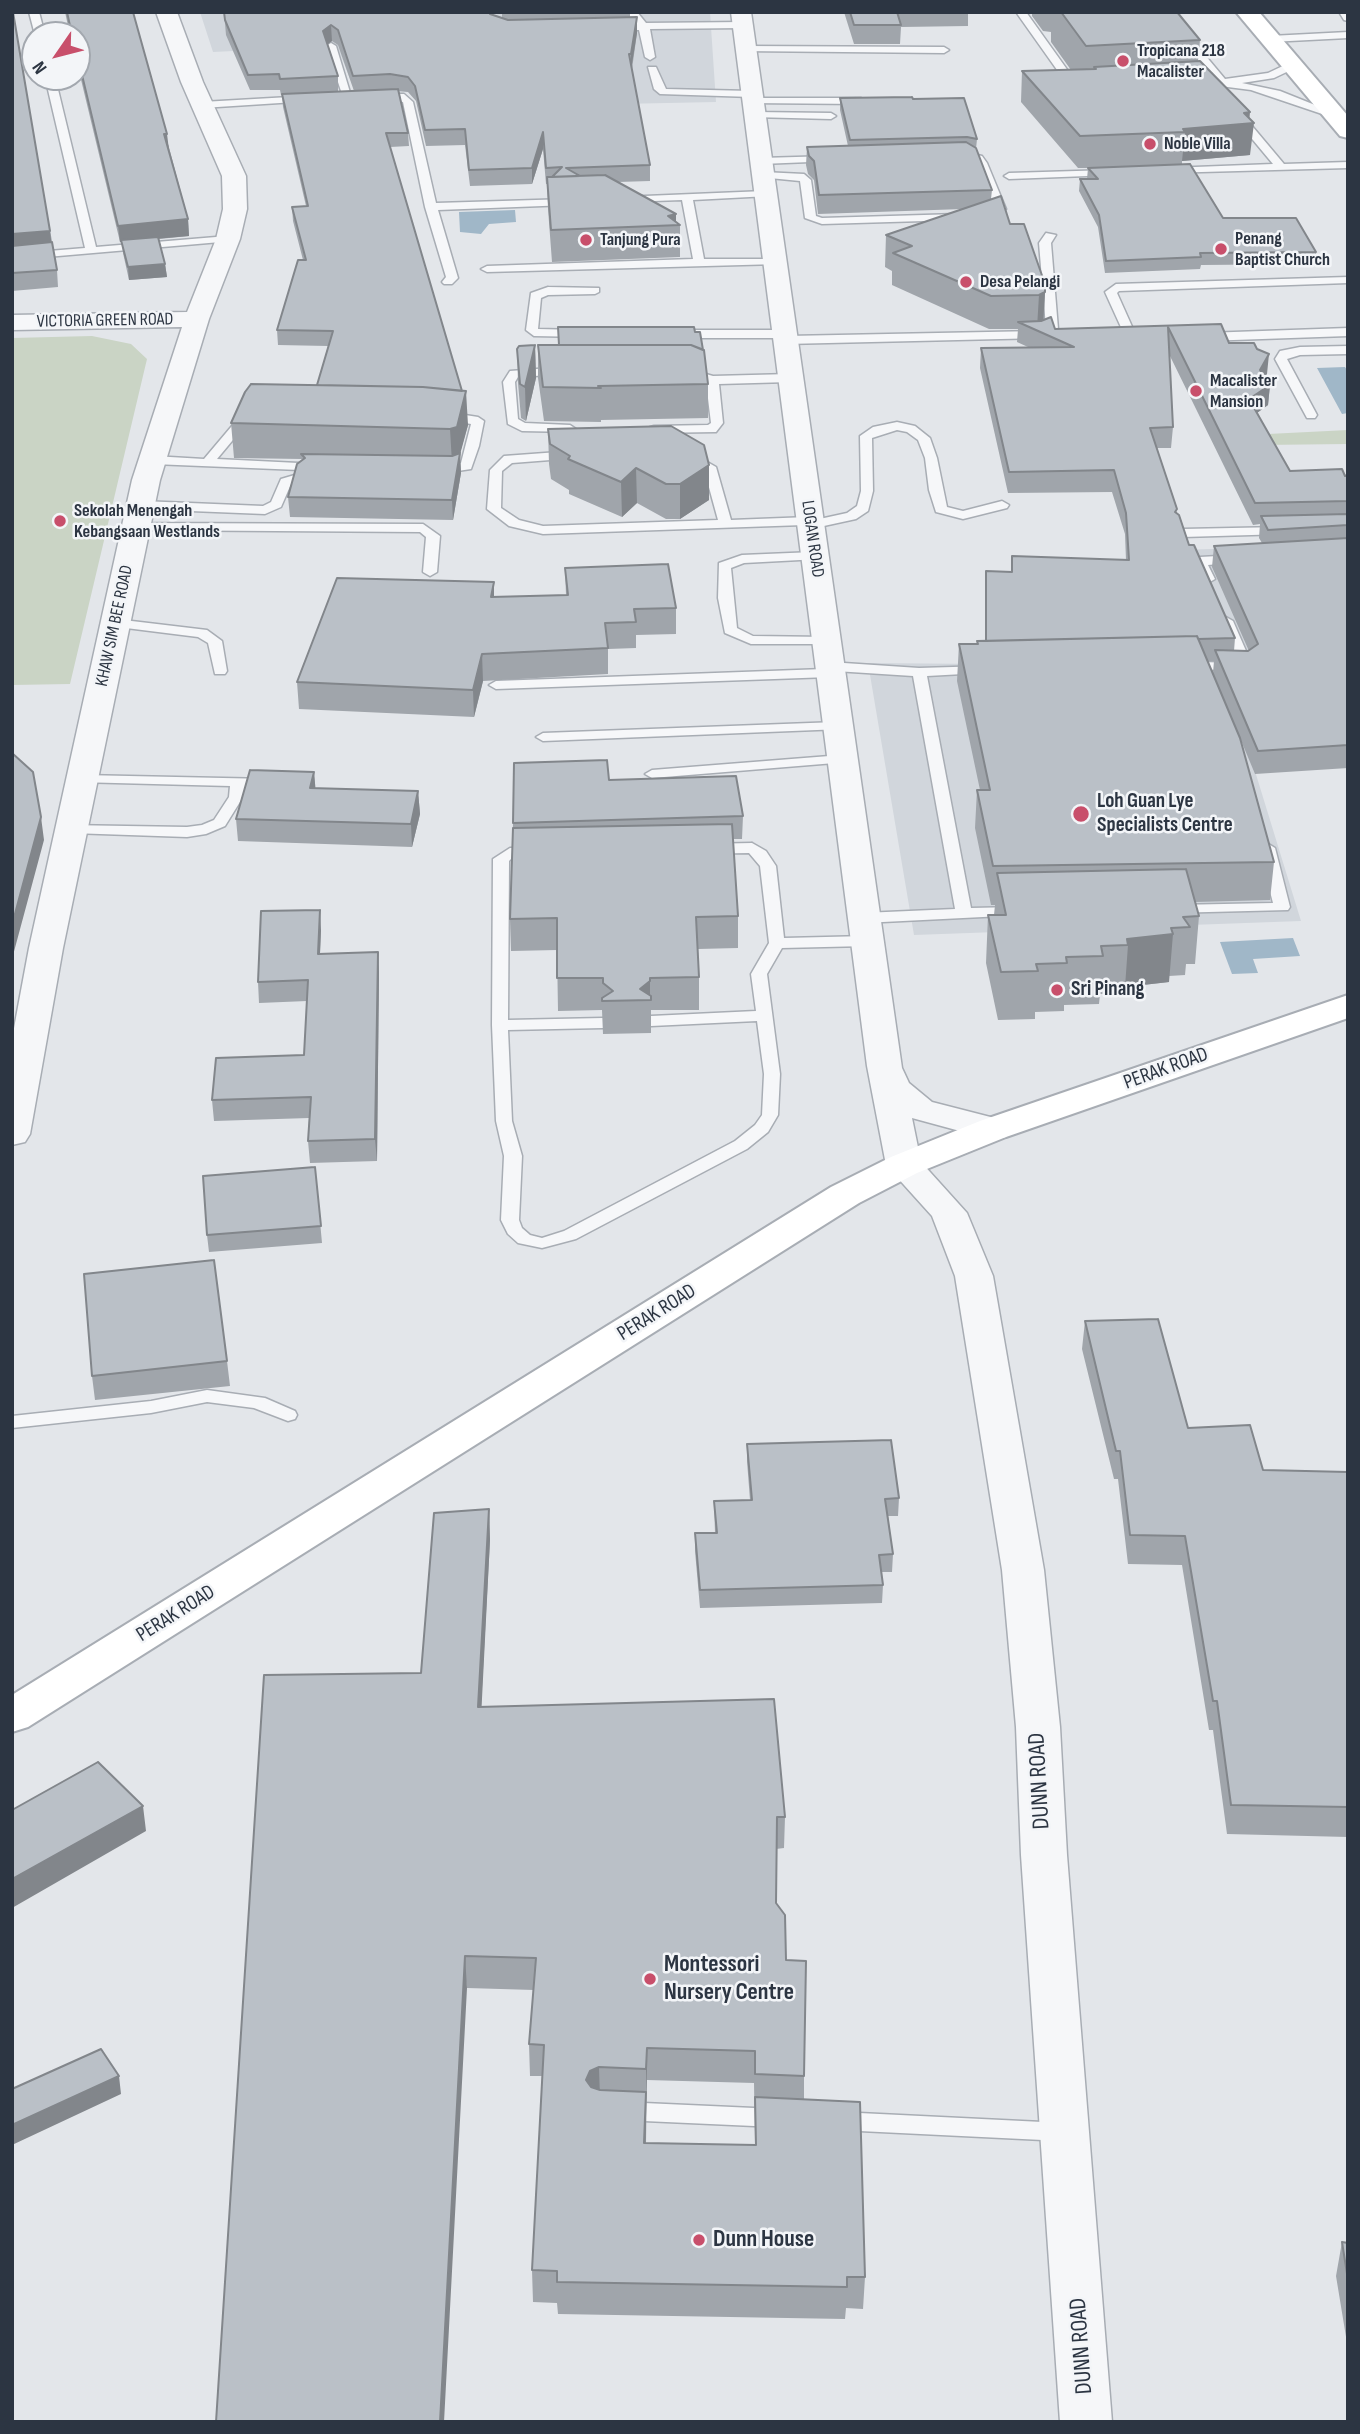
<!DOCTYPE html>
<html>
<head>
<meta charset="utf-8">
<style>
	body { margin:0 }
	#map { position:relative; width:1360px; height:2434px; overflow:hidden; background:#e3e6ea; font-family:"Sofia Sans Condensed",sans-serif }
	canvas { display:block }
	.frame { position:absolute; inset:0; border:14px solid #2c3542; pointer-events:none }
	.north { position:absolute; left:21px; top:21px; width:70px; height:70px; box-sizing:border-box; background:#f3f5f8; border:2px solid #a3a8af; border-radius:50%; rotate:235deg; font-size:19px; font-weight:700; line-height:28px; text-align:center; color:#2c3542 }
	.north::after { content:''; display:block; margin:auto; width:24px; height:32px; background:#c84f6b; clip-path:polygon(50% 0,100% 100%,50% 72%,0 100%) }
</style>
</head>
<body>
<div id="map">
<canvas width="1360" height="2434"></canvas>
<div class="frame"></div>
<div class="north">N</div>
</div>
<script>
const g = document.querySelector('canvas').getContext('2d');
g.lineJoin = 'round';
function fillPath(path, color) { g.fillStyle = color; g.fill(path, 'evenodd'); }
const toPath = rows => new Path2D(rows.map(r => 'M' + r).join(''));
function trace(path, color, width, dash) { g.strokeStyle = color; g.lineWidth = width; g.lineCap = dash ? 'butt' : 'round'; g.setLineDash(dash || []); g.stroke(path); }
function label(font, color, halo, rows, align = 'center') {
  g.font = font + ' "Sofia Sans Condensed",sans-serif'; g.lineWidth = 5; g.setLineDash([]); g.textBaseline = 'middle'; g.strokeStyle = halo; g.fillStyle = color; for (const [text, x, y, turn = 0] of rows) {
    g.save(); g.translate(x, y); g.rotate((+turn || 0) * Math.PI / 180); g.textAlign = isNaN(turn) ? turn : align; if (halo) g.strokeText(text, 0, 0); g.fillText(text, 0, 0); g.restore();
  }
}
const built = toPath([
	[200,12,710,12,716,102,424,108,415,92,356,94,337,46,213,52],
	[1348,545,1235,706,1301,921,914,935,868,663,1214,666,1177,550]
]);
const green = toPath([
	[92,336,131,344,147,359,70,684,12,685,12,338],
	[1256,409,1268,434,1348,430,1348,444,1261,445]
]);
const water = toPath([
	[515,210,516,222,489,224,481,234,460,232,459,212],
	[1345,367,1348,372,1348,413,1342,414,1317,368],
	[1293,938,1300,956,1253,959,1258,973,1232,974,1220,942]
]);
const lane = toPath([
	[29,12,39,12,45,35,35,35,29,12],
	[626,12,637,12,646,23,743,22,748,25,743,28,650,29,655,57,650,60,645,57,639,30,613,30,608,27,613,24,636,24,626,12],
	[1016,12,1026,12,1081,89,1080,91,1072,91,1016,12],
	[1159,12,1169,12,1225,79,1268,73,1287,64,1295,64,1295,68,1274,78,1242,83,1280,91,1340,115,1331,117,1251,90,1220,86,1196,88,1196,84,1215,81,1159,12],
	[1339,12,1348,12,1348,21,1344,20,1339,12],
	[1348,32,1348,38,1270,42,1265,39,1270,36,1348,32],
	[331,43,336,46,352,99,343,97,326,46,331,43],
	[746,46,944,47,949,50,944,53,742,51,741,49,746,46],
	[648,67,656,67,666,89,752,91,757,94,752,97,660,94,654,89,648,67],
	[45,77,55,77,96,247,228,236,234,239,232,241,12,260,12,254,85,248,45,77],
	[373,94,404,94,413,102,436,203,569,199,575,202,569,205,438,210,458,278,452,284,444,284,442,282,446,277,425,207,403,102,373,98,373,94],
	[307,96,311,97,311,101,202,108,197,105,202,102,307,96],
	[753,98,861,98,866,101,861,104,749,103,748,101,753,98],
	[755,112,831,113,836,116,831,119,751,117,751,113,755,112],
	[1238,113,1242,114,1284,164,1348,162,1348,168,1165,173,1165,169,1169,168,1273,164,1233,116,1238,113],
	[964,152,982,156,987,163,1006,209,997,217,987,215,994,208,977,164,959,155,964,152],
	[831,156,836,159,835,161,761,164,756,161,761,158,831,156],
	[1110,170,1114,171,1114,175,1009,179,1004,176,1009,173,1110,170],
	[763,172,804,174,811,180,816,216,822,218,958,214,964,217,958,220,822,224,805,218,800,181,759,177,759,173,763,172],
	[765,191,771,194,769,196,693,200,704,259,775,259,779,260,779,264,487,272,481,269,487,266,693,259,682,200,625,202,621,201,621,197,765,191],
	[1046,233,1056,235,1051,243,1058,329,1044,338,785,344,781,343,781,338,679,338,673,334,679,330,784,330,788,331,788,336,1038,331,1046,327,1039,243,1046,233],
	[1348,277,1348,283,1119,291,1117,293,1134,331,1148,339,1142,343,1125,336,1105,292,1116,284,1348,277],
	[548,287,599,288,599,292,595,294,548,295,541,298,538,329,581,330,587,334,585,337,534,336,526,330,531,293,548,287],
	[1348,328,1348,336,1205,341,1199,337,1205,333,1348,328],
	[1348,346,1348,354,1300,355,1287,359,1317,415,1315,418,1307,418,1275,359,1280,351,1300,347,1348,346],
	[563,367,569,371,567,374,518,377,515,382,518,419,525,423,570,425,576,429,574,432,522,431,508,424,503,382,510,371,563,367],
	[685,368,713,376,790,374,796,378,790,382,719,384,723,423,716,432,650,433,650,427,654,426,708,425,711,423,706,382,681,375,681,369,685,368],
	[446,412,478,417,484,421,479,446,471,469,438,474,433,473,433,467,461,463,471,424,442,419,442,413,446,412],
	[246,413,252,417,217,459,319,464,324,465,324,471,153,464,147,460,153,456,204,459,242,414,246,413],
	[897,422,915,426,930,438,937,458,947,507,963,511,1002,501,1009,505,1007,508,963,519,936,512,929,490,925,458,918,440,907,432,897,430,872,438,873,491,868,511,856,519,810,529,804,525,543,534,509,526,487,509,490,470,504,456,572,451,576,452,576,458,512,463,502,471,501,508,519,520,543,526,718,520,704,469,684,458,684,452,688,451,716,467,731,520,809,517,815,520,847,513,857,506,861,491,860,436,873,427,897,422],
	[298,474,304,478,303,481,291,484,281,507,265,514,141,509,134,505,141,501,263,506,271,502,281,479,298,474],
	[136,523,423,524,440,536,437,572,430,576,423,572,426,537,420,532,131,530,131,524,136,523],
	[1281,527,1288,531,1286,534,1183,537,1176,533,1183,529,1281,527],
	[814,552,819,553,819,559,744,563,731,568,737,628,753,636,826,637,831,638,831,644,751,644,725,633,718,598,719,563,742,555,814,552],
	[1236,555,1243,559,1241,562,1208,565,1215,579,1208,583,1201,579,1193,561,1200,557,1236,555],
	[1226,617,1233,621,1253,667,1246,671,1195,669,1193,666,1200,662,1237,663,1219,621,1226,617],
	[115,619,207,630,222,641,227,671,225,674,215,674,208,643,198,637,110,626,108,623,115,619],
	[829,662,919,668,987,666,987,672,982,673,927,676,971,908,1017,907,1023,909,1025,912,1023,915,863,923,855,918,863,913,955,909,913,676,835,671,835,676,830,677,496,689,489,685,496,681,824,669,822,666,829,662],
	[837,722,844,726,842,729,543,741,536,737,543,733,837,722],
	[842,755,847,756,849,759,847,762,652,778,645,774,652,770,842,755],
	[82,775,270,779,277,783,270,787,245,787,243,797,225,826,206,834,187,837,71,833,66,831,63,828,66,825,187,827,202,825,214,820,229,797,230,786,77,782,75,779,77,776,82,775],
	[752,843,766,851,776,866,784,938,867,936,875,941,867,946,782,948,767,974,780,1074,778,1115,768,1132,747,1149,576,1239,542,1248,518,1243,508,1234,501,1220,504,1156,496,1121,492,1025,493,859,510,848,752,843],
	[749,853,760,866,769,943,751,974,756,1011,651,1016,643,1021,651,1026,757,1021,764,1074,762,1115,755,1125,735,1141,564,1231,542,1238,530,1235,522,1228,519,1220,522,1156,512,1121,508,1030,603,1028,611,1023,603,1018,508,1020,509,861,513,857,749,853],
	[1267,843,1275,848,1290,907,1288,910,1169,913,1167,910,1169,907,1175,905,1273,903,1259,848,1267,843],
	[207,1390,265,1398,295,1411,297,1415,295,1419,288,1421,254,1408,207,1402,151,1413,12,1428,12,1416,151,1401,207,1390],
	[622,2102,776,2109,784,2111,788,2118,784,2125,776,2127,622,2120,614,2117,610,2111,614,2105,622,2102],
	[839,2112,1063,2123,1071,2125,1075,2132,1071,2139,1063,2141,839,2130,831,2128,827,2121,831,2114,839,2112]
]);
const street = toPath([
	[156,12,177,12,203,82,246,176,247,209,240,239,209,319,160,480,63,948,30,1134,25,1142,12,1145,12,1039,29,948,132,480,182,327,12,330,12,315,187,312,216,239,223,209,222,176,181,82,156,12],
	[731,12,751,12,902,1068,909,1083,932,1102,1006,1121,1011,1129,1006,1137,993,1140,912,1118,921,1162,967,1213,993,1276,1044,1570,1060,1727,1067,1855,1112,2422,1060,2422,1021,1855,1016,1727,1002,1570,955,1276,932,1216,886,1165,867,1066,731,12]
]);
const secondary = toPath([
	[1236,12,1259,12,1348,116,1348,138,1340,136,1236,12],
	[1348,995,1348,1018,1006,1137,917,1173,859,1203,28,1727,12,1732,12,1695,831,1187,891,1157,980,1121,1348,995]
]);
const wall = toPath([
	[12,12,57,270,58,287,12,291],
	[65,12,133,12,188,219,189,236,159,239,165,264,167,277,129,280,123,253,122,242,120,242,77,63,77,35,70,35],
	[224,12,490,14,502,19,502,12,630,12,630,18,637,17,637,33,632,69,650,165,650,181,618,182,680,225,680,257,552,262,548,209,547,184,546,184,543,149,532,184,470,186,465,145,426,146,416,101,408,92,399,91,408,133,409,146,390,147,468,425,460,453,461,473,453,520,290,517,288,497,302,459,234,458,231,423,317,385,328,346,278,345,277,330,303,260,293,221,292,207,306,206,283,107,282,95,281,95,280,90,250,90,226,35],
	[332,41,338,45,354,91,338,92,338,76,327,44],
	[844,12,968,12,968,26,901,27,900,44,854,44],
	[1032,12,1177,12,1200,40,1198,61,1249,118,1250,155,1182,161,1182,164,1223,218,1316,252,1315,264,1201,265,1200,269,1105,273,1098,227,1079,191,1080,179,1087,179,1088,168,1078,168,1021,102,1022,71,1071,70,1051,42,1051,32,1043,31,1032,16],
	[840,98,913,99,977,139,976,149,992,190,991,199,1010,224,1045,292,1044,320,1055,329,1221,324,1229,343,1267,374,1265,378,1270,385,1268,405,1257,413,1290,471,1348,475,1348,768,1255,774,1213,673,1214,661,1207,661,1274,862,1270,900,1195,902,1199,916,1195,964,1186,964,1185,975,1169,976,1169,982,1125,987,1124,993,1100,994,1099,1004,1064,1005,1064,1011,1035,1012,1035,1019,998,1020,986,963,988,915,994,915,995,905,991,905,975,828,977,790,980,790,957,681,959,644,977,644,977,641,985,641,986,571,1011,572,1012,556,1126,560,1125,534,1112,492,1008,493,980,368,981,348,1028,347,1017,342,1018,329,989,329,892,285,892,271,885,267,886,235,963,209,818,214,814,180,808,174,806,165,807,147,848,146,840,110],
	[1169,354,1253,525,1260,524,1259,538,1262,543,1214,546,1212,567,1249,651,1234,651,1235,638,1189,545,1177,513,1157,448,1171,448,1173,427],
	[558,327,708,384,708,418,601,420,601,422,544,421,538,378,538,345,558,345],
	[535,345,536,378,526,421,521,418,518,383,517,349],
	[671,426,709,500,680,519,666,519,637,503,622,517,569,494,569,490,551,479,549,464,548,429],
	[565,568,676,608,676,634,636,635,636,648,608,649,608,674,483,681,474,717,299,709,297,682,494,582,494,597,566,595],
	[314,772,315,788,418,791,420,814,412,847,238,841,236,819],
	[609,780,743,816,742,839,733,839,738,916,738,948,698,949,699,977,699,1010,651,1010,651,1033,603,1034,602,1010,558,1011,557,950,511,951,510,919,513,823],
	[321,930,320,954,378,952,379,973,377,1161,310,1163,308,1141,309,1118,214,1121,212,1100,304,1055,307,1001,259,1003,258,982],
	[315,1167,322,1243,209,1252,207,1235],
	[1085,1321,1188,1428,1263,1470,1348,1472,1348,1837,1227,1834,1213,1730,1209,1730,1182,1565,1128,1564,1118,1479,1114,1479,1082,1349],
	[227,1361,230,1386,95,1400,92,1376],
	[747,1444,899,1498,898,1516,888,1516,893,1554,892,1572,881,1572,883,1585,882,1603,700,1608,695,1551,695,1533,715,1533,714,1501,750,1500,747,1461],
	[489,1509,490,1540,481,1707,785,1817,784,1848,776,1849,776,1903,786,1960,804,2076,804,2099,865,2277,863,2309,846,2308,845,2319,558,2314,557,2303,533,2302,532,2270,542,2076,530,2076,529,2044,534,1990,467,1988,421,1673],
	[647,2080,754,2083,755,2145,646,2143],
	[1342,2242,1348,2243,1348,2349,1336,2276]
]);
const shadedWall = toPath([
	[637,17,637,33,631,70,631,54],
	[331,25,332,41,324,47,323,31],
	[1250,112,1249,123,1254,123,1250,155,1182,161,1185,132,1183,129,1244,113],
	[543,132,543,149,532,184,532,168],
	[164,134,167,134,169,150],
	[676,214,676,225,668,216],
	[188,219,189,236,120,242,118,226],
	[50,231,52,248,12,251,12,234],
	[165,264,167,277,129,280,128,267],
	[1045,292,1043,325,1037,328,1039,295],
	[535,345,536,378,526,421,525,387],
	[1269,354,1267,374,1258,391,1260,370],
	[1270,385,1268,405,1247,420,1249,399],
	[466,391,468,425,458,462,452,463,450,429],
	[460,453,461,473,453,520,452,500],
	[709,465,709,500,680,519,680,484],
	[636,468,637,503,622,517,621,482],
	[494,582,494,608,491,597],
	[482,654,483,681,474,717,473,690],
	[314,772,316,794,310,788],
	[418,791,420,814,412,847,411,824],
	[41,817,44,840,12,959,12,925],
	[320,910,321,930,319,975,318,954],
	[1173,934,1169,982,1125,987,1128,945,1127,939],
	[378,952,379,973,377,1161,375,1139],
	[650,981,650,1000,640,989],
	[489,1509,490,1540,480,1738,478,1707],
	[143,1806,146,1831,12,1908,12,1879],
	[465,1956,467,1988,444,2422,440,2422],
	[647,2048,647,2101,646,2069],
	[599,2067,600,2099,586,2080,590,2071],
	[119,2076,121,2094,12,2145,12,2125],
	[646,2092,646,2124,645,2175,644,2143]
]);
const building = toPath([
	[12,12,13,12,50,231,12,234,12,12],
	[67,12,133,12,167,134,164,134,188,219,118,226,77,54,77,35,72,35,67,12],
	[224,12,489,12,490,14,508,20,637,17,631,54,629,54,650,165,566,168,580,176,552,177,562,167,546,168,543,132,532,168,469,170,465,129,425,130,415,86,408,77,390,74,353,76,338,30,331,25,323,31,338,76,280,79,279,74,248,75,225,20,224,12],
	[850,12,897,12,901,25,854,25,850,12],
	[1061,12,1177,12,1200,40,1086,46,1061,12],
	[1200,61,1250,112,1244,113,1254,123,1183,129,1185,132,1080,136,1022,71,1096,69,1094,67,1200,61],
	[398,89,408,133,386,133,462,391,423,387,317,385,333,331,277,330,298,260,306,260,292,207,308,206,282,94,398,89],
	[912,97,913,99,964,98,977,139,967,137,850,140,840,98,912,97],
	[966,142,976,148,992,190,819,195,814,161,809,156,807,147,966,142],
	[1190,164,1223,218,1296,218,1316,252,1200,253,1201,257,1106,261,1099,215,1080,179,1098,179,1088,168,1190,164],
	[605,175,676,214,668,216,680,225,551,230,547,177,605,175],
	[1001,196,1010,224,1024,224,1045,284,1045,292,1039,295,991,296,893,253,912,246,886,235,1001,196],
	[158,237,165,264,128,267,121,240,158,237],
	[52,242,57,270,12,273,12,246,52,242],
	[1051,317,1055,329,1221,324,1229,343,1254,343,1257,349,1269,354,1260,370,1270,385,1249,399,1290,471,1342,469,1345,476,1348,475,1348,501,1255,503,1168,327,1173,427,1150,428,1177,509,1175,512,1179,515,1189,545,1194,545,1235,638,1198,639,1197,636,986,641,986,571,1012,572,1012,556,1129,560,1126,513,1114,470,1009,472,981,348,1074,347,1018,322,1041,321,1051,317],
	[558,327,694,327,695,332,700,332,703,350,691,345,559,345,558,327],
	[535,345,525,387,520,384,517,349,519,346,535,345],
	[538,345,691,345,704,350,708,384,598,386,601,388,543,387,538,345],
	[251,384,423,387,466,391,457,427,450,429,231,423,245,392,251,384],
	[671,426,704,445,709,465,680,484,666,484,636,468,621,482,568,459,570,456,550,444,548,429,671,426],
	[460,453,452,500,288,497,297,464,305,458,301,454,452,456,460,453],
	[1348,514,1348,525,1268,530,1261,516,1348,514],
	[1348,538,1348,745,1258,751,1215,650,1248,651,1258,644,1214,546,1348,538],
	[668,564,676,608,634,609,636,622,605,623,608,648,482,654,473,690,297,682,337,578,494,582,491,597,568,595,565,568,668,564],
	[1197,636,1240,738,1274,862,993,866,977,790,990,790,959,644,978,644,977,641,1197,636],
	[12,753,33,772,41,817,12,925,12,753],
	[607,760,609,780,736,776,743,816,513,823,514,763,607,760],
	[250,770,314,772,310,788,418,791,411,824,236,819,250,770],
	[732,824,738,916,696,917,699,977,650,978,650,981,640,989,651,996,651,1000,602,1001,602,998,613,991,603,983,603,978,557,978,557,918,510,919,513,828,732,824],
	[1186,869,1199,916,1183,917,1190,927,1171,928,1173,934,1127,939,1128,945,1101,946,1103,956,1066,957,1067,963,1036,964,1038,971,1001,972,988,915,1006,915,997,873,1186,869],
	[320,910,318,954,378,952,375,1139,308,1141,311,1097,212,1100,216,1058,304,1055,308,980,258,982,261,911,320,910],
	[315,1167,321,1226,207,1235,203,1176,315,1167],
	[214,1260,227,1361,92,1376,84,1274,214,1260],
	[1158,1319,1188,1428,1250,1425,1263,1470,1348,1472,1348,1807,1231,1805,1217,1701,1213,1701,1185,1536,1130,1535,1120,1451,1116,1451,1085,1321,1158,1319],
	[891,1440,899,1498,885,1499,893,1554,879,1555,883,1585,700,1590,695,1533,717,1533,714,1501,752,1500,747,1444,891,1440],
	[489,1509,478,1707,774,1699,785,1817,777,1817,776,1903,785,1915,786,1960,806,1961,804,2076,755,2074,755,2051,647,2048,646,2069,599,2067,590,2071,586,2080,591,2087,600,2090,646,2092,644,2143,756,2145,755,2097,860,2102,865,2277,847,2277,847,2287,557,2282,557,2271,532,2270,544,2045,529,2044,536,1958,465,1956,440,2422,216,2422,264,1675,421,1673,434,1513,489,1509],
	[98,1762,143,1806,12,1879,12,1810,98,1762],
	[101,2049,119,2076,12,2125,12,2089,101,2049],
	[1342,2242,1348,2243,1348,2280,1342,2242],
	[574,2421,630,2422,574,2422,574,2421]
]);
const markers = [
	[1123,61,7,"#c84f6b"],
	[1150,144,7,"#c84f6b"],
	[586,240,7,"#c84f6b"],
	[1221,249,7,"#c84f6b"],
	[966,282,7,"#c84f6b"],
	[1196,391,7,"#c84f6b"],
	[60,521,7,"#c84f6b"],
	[1081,814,9,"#c84f6b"],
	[1057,990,7,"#c84f6b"],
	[650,1979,7,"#c84f6b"],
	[699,2240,7,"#c84f6b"]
];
const farPoinames = [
	["Tropicana 218",1137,51],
	["Macalister",1137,72],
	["Noble Villa",1164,144],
	["Penang",1235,239],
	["Baptist Church",1235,260],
	["Tanjung Pura",600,240],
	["Desa Pelangi",980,282],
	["Macalister",1210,381],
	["Mansion",1210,402],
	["Sekolah Menengah",74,511],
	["Kebangsaan Westlands",74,532]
];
const farStreetnames = [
	["VICTORIA GREEN ROAD",105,321,-1],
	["LOGAN ROAD",812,539,82],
	["KHAW SIM BEE ROAD",115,626,-78]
];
const poiNames = [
	["Loh Guan Lye",1097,802],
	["Specialists Centre",1097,826],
	["Sri Pinang",1071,990]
];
const streetNames = [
	["PERAK ROAD",1166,1069,-20],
	["PERAK ROAD",657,1313,-32],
	["PERAK ROAD",176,1614,-32]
];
const nearStreetnames = [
	["DUNN ROAD",1040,1781,-93],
	["DUNN ROAD",1082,2346,-94]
];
const nearPoinames = [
	["Montessori",664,1965],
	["Nursery Centre",664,1993],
	["Dunn House",713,2240]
];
fillPath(built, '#d1d6dc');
fillPath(green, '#cad4c5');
fillPath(water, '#a0b7c8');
trace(lane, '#a8adb4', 3);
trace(street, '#a8adb4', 3);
trace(secondary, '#a8adb4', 4);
fillPath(lane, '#f6f7f9');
fillPath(street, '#f6f7f9');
fillPath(secondary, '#fff');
fillPath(wall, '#a0a5ab');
fillPath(shadedWall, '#82868b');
fillPath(building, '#bac0c7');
trace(building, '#82868b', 2);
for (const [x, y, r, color] of markers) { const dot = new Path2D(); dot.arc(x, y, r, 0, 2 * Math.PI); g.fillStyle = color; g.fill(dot); trace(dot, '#f3f5f8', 2.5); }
label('bold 18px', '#2c3542', '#f3f5f8', farPoinames, 'left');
label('18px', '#2c3542', '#f3f5f8', farStreetnames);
label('bold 21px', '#2c3542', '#f3f5f8', poiNames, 'left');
label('21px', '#2c3542', '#f3f5f8', streetNames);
label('24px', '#2c3542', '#f3f5f8', nearStreetnames);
label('bold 24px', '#2c3542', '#f3f5f8', nearPoinames, 'left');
</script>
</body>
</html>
